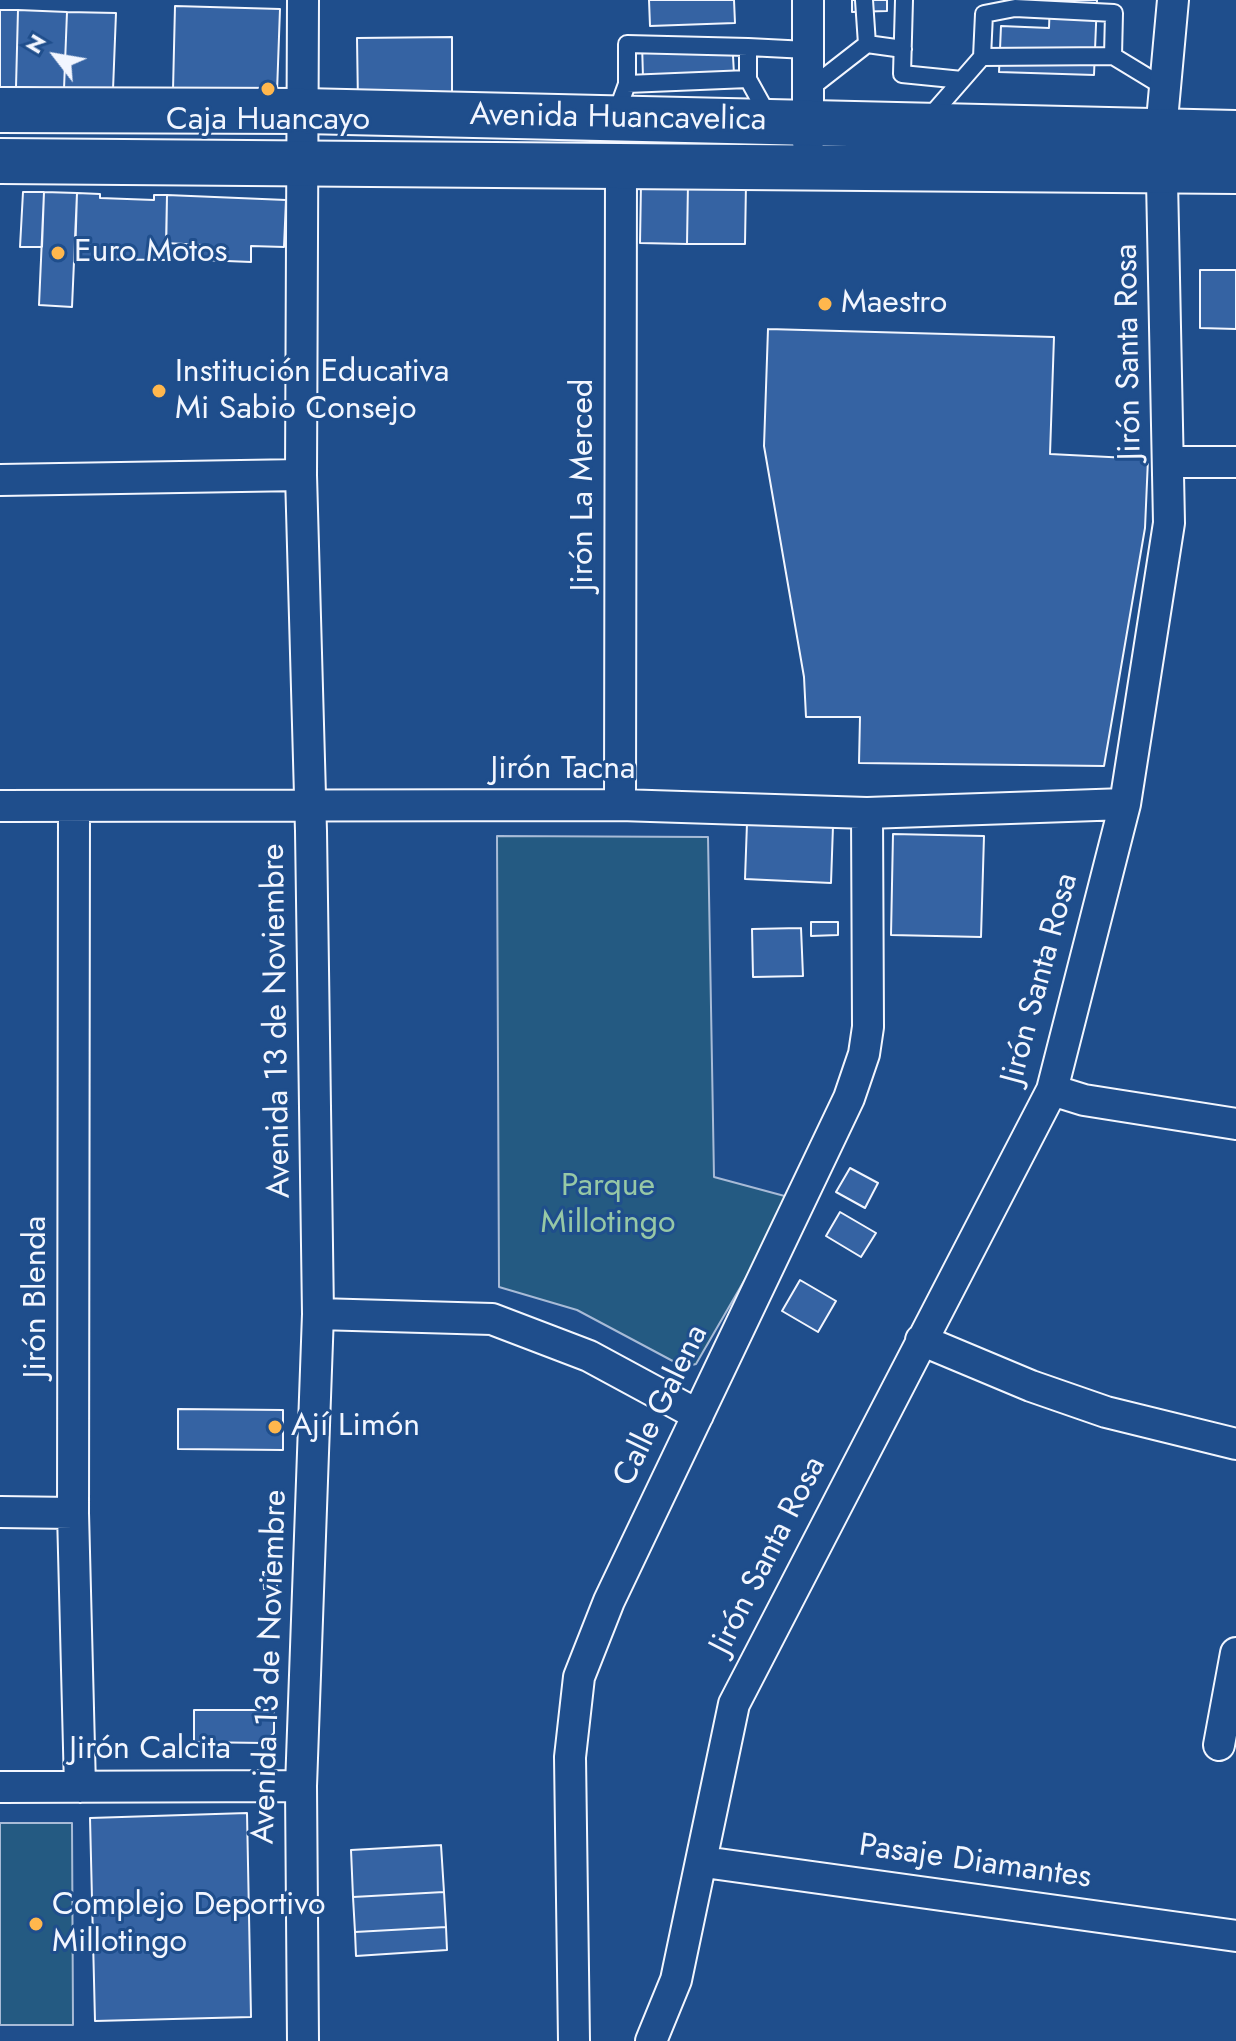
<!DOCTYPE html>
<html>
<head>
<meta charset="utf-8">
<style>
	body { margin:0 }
	#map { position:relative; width:1236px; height:2041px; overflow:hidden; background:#1f4e8c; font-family:Jost,sans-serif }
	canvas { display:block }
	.north { position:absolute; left:16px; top:16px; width:80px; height:80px; -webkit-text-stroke:6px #1f4e8c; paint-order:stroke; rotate:301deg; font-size:22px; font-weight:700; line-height:32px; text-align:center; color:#f2f6ff }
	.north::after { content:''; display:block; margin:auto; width:28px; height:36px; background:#f2f6ff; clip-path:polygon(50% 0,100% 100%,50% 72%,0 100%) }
</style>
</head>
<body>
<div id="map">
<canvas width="1236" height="2041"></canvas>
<div class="north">N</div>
</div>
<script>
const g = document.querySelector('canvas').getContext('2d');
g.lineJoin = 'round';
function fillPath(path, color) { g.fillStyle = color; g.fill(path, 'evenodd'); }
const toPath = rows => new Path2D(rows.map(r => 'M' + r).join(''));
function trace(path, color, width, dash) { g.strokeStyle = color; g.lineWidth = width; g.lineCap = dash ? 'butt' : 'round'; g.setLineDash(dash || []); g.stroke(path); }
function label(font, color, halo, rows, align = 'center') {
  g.font = font + ' Jost,sans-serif'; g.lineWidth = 6; g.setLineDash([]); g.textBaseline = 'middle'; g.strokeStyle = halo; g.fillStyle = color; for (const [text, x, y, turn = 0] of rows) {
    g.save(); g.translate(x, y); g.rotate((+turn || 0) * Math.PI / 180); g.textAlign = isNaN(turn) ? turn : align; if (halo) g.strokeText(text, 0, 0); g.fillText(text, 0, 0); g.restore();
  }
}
const green = toPath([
	[497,836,708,837,714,1177,792,1198,696,1364,684,1367,577,1310,499,1287,497,836],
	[72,1823,73,2025,0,2025,0,1823,72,1823]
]);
const building = toPath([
	[649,0,734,0,735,23,650,26,649,0],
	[852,0,887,0,887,11,852,12,852,0],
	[1050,0,1097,0,1094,75,999,72,1001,26,1049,28,1050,0],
	[175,6,280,9,277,92,173,90,175,6],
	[0,10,18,10,16,87,0,87,0,10],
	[18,10,67,12,64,89,16,87,18,10],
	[67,12,116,13,113,90,64,89,67,12],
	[452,37,452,103,358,104,357,38,452,37],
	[732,38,734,74,643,78,642,43,732,38],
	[641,183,688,183,687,244,640,243,641,183],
	[688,183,746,183,745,244,687,244,688,183],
	[23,192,44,192,42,247,20,247,23,192],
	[44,192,77,193,72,307,39,305,44,192],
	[77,193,100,194,100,198,154,200,154,195,167,195,166,260,75,259,77,193],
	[167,195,286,200,284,247,251,246,251,262,202,260,202,245,166,243,167,195],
	[1200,270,1236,270,1236,329,1200,328,1200,270],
	[768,329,1054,337,1050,454,1148,459,1145,528,1104,766,859,763,860,717,806,717,804,677,764,446,768,329],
	[747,823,833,826,831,883,745,879,747,823],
	[893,834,984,836,981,937,891,935,893,834],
	[811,922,838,922,838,935,811,936,811,922],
	[801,928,803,976,753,977,752,929,801,928],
	[850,1168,878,1183,865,1208,836,1192,850,1168],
	[840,1212,876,1233,861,1257,826,1236,840,1212],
	[800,1280,836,1301,818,1332,782,1311,800,1280],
	[178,1409,283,1410,283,1450,178,1449,178,1409],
	[263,1572,277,1572,277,1589,264,1589,263,1572],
	[194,1710,274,1710,274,1733,264,1743,194,1742,194,1710],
	[247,1813,251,2017,95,2021,90,1818,247,1813],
	[441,1845,444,1892,353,1897,351,1850,441,1845],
	[444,1892,446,1927,355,1932,353,1897,444,1892],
	[446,1927,447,1950,356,1956,355,1932,446,1927]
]);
const service = toPath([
	[904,0,902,74,962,80],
	[867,44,903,49],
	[748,47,807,50],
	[982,57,984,14,1015,8,1114,13,1113,56],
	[627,84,627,44,748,47,748,79],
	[808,90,867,44,864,0],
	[616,114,627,84,748,79,769,117],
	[927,120,982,57,1113,56,1164,87]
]);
const minor = toPath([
	[808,0,808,142],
	[1168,462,1236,462],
	[0,480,301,475],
	[620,805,621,165],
	[0,806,620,805,867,813,1125,804],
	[74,808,73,1513,80,1787],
	[1052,1090,1084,1100,1236,1124],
	[318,1314,492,1319,589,1356,698,1415],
	[921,1340,1031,1386,1106,1412,1236,1444],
	[0,1512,73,1513],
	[1219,1745,1236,1653],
	[0,1787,301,1786],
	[704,1862,1236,1936],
	[303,2041,301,1786,318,1314,311,831,301,475,303,0],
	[574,2041,570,1757,579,1677,609,1601,849,1098,864,1054,868,1027,867,813],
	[651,2041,676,1980,734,1704,1052,1090,1125,804,1169,523,1161,131,1173,0]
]);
const trunk = toPath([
	[0,110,304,111,1236,133],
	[0,161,1236,171]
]);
const markers = [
	[268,89,8,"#ffb74d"],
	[58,253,8,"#ffb74d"],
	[825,304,8,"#ffb74d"],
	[159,391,8,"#ffb74d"],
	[275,1427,8,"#ffb74d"],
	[36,1924,8,"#ffb74d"]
];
const streetNames = [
	["Avenida Huancavelica",618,119,1],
	["Jirón Santa Rosa",1130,352,-91],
	["Jirón La Merced",584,485,-90],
	["Jirón Tacna",563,770],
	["Jirón Santa Rosa",1041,979,-75],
	["Avenida 13 de Noviembre",278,1021,-91],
	["Jirón Blenda",37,1297,-90],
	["Calle Galena",662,1406,-64],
	["Jirón Santa Rosa",769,1556,-63],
	["Avenida 13 de Noviembre",271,1667,-88],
	["Jirón Calcita",150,1750],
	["Pasaje Diamantes",975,1863,8]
];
const poiNames = [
	["Caja Huancayo",268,121,"center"],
	["Euro Motos",74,253],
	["Maestro",841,304],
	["Institución Educativa",175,373],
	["Mi Sabio Consejo",175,410],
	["Ají Limón",291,1427],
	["Complejo Deportivo",52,1906],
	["Millotingo",52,1943]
];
const parkNames = [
	["Parque",608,1187],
	["Millotingo",608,1224]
];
fillPath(green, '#245a82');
trace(green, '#a8bbd7', 2);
fillPath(building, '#3563a3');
trace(building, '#f2f6ff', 2);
trace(service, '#f2f6ff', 20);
trace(minor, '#f2f6ff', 34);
trace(trunk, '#f2f6ff', 48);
trace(service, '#1f4e8c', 16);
trace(minor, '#1f4e8c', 30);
trace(trunk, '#1f4e8c', 44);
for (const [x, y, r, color] of markers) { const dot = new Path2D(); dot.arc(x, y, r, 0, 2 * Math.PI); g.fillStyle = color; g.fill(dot); trace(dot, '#1f4e8c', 3); }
label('32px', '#f2f6ff', '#1f4e8c', streetNames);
label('32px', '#f2f6ff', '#1f4e8c', poiNames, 'left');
label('32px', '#97c8a6', '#1f4e8c', parkNames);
</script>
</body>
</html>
